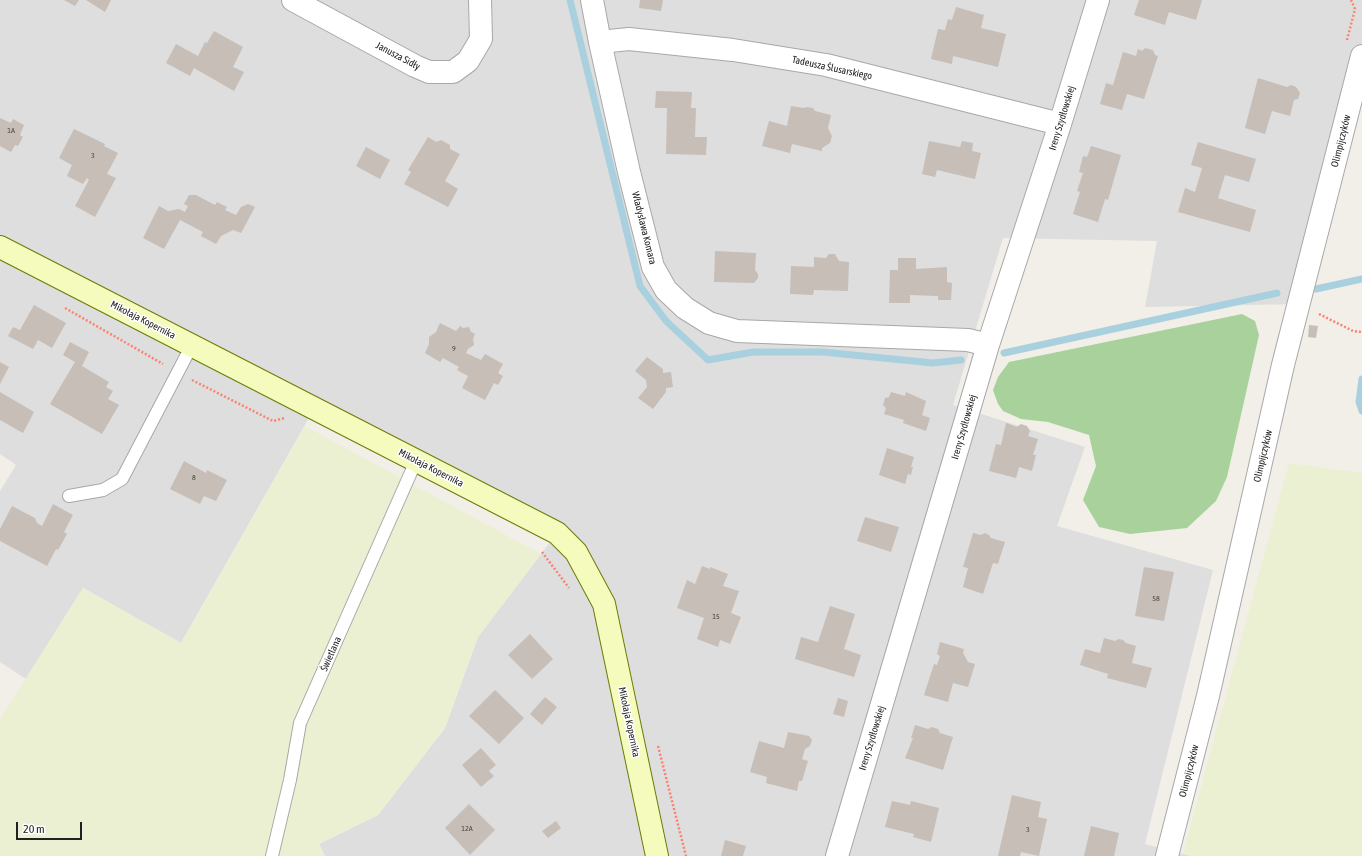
<!DOCTYPE html>
<html>
<head>
<meta charset="utf-8">
<style>
	body { margin:0 }
	#map { position:relative; width:1362px; height:856px; overflow:hidden; background:#f1efe8; font-family:"Asap Condensed",sans-serif }
	canvas { display:block }
	.scale { position:absolute; left:16px; top:822px; width:66px; height:18px; box-sizing:border-box; border:2px solid #212121; border-top:0; padding-left:5px; font-size:12px; line-height:14px; white-space:nowrap; color:#212121; -webkit-text-stroke:3px #fff; paint-order:stroke }
</style>
</head>
<body>
<div id="map">
<canvas width="1362" height="856"></canvas>
<div class="scale">20 m</div>
</div>
<script>
const g = document.querySelector('canvas').getContext('2d');
g.lineJoin = 'round';
function fillPath(path, color) { g.fillStyle = color; g.fill(path, 'evenodd'); }
const toPath = rows => new Path2D(rows.map(r => 'M' + r).join(''));
function trace(path, color, width, dash) { g.strokeStyle = color; g.lineWidth = width; g.lineCap = dash ? 'butt' : 'round'; g.setLineDash(dash || []); g.stroke(path); }
function label(font, color, halo, rows, align = 'center') {
  g.font = font + ' "Asap Condensed",sans-serif'; g.lineWidth = 3; g.setLineDash([]); g.textBaseline = 'middle'; g.strokeStyle = halo; g.fillStyle = color; for (const [text, x, y, turn = 0] of rows) {
    g.save(); g.translate(x, y); g.rotate((+turn || 0) * Math.PI / 180); g.textAlign = isNaN(turn) ? turn : align; if (halo) g.strokeText(text, 0, 0); g.fillText(text, 0, 0); g.restore();
  }
}
const residential = toPath([
	[0,0,1362,0,1362,87,1299,304,1145,307,1157,241,1003,238,953,405,1085,447,1057,526,1213,570,1145,844,1192,856,325,856,319,844,378,815,445,728,478,637,557,533,314,409,181,643,83,588,26,679,0,662,0,491,16,465,0,454]
]);
const farmland = toPath([
	[305,426,541,554,478,637,445,728,378,815,319,844,325,856,0,856,0,719,83,588,181,643],
	[1289,463,1362,473,1362,856,1192,856,1183,853]
]);
const forest = toPath([
	[1242,314,1255,321,1259,335,1227,477,1216,501,1187,528,1130,534,1099,527,1083,500,1096,466,1089,435,1048,422,1021,419,1003,411,998,404,993,390,998,377,1009,362]
]);
const stream = toPath([
	[570,0,640,286,666,321,708,360,753,352,823,352,933,363,961,360],
	[1316,289,1362,279],
	[1004,353,1277,293],
	[1362,379,1359,402,1362,411]
]);
const building = toPath([
	[64,0,79,0,75,6],
	[86,0,111,0,105,12],
	[640,0,663,0,661,11,639,8],
	[1139,0,1202,0,1196,20,1169,12,1165,25,1134,15],
	[956,7,984,15,981,28,1006,34,998,67,953,56,952,64,931,59,938,29,945,30,948,19,952,20],
	[214,31,243,47,233,67,244,72,234,91,194,68,190,76,166,63,176,44,198,56,205,42,207,43],
	[1145,48,1153,50,1155,55,1158,56,1144,99,1127,94,1122,110,1100,104,1106,83,1113,85,1123,52,1136,56,1138,49,1142,51],
	[1258,78,1287,87,1291,85,1296,87,1300,93,1298,99,1294,100,1290,116,1272,111,1265,134,1245,128],
	[656,91,692,92,691,108,696,108,695,137,707,137,706,155,666,154,667,108,655,108],
	[791,106,804,108,807,107,813,108,815,111,831,115,828,128,832,136,830,143,822,148,822,151,792,144,790,153,762,146,769,121,787,126],
	[0,118,11,123,13,119,24,125,20,135,23,137,18,146,15,145,11,152,0,146],
	[74,129,105,144,104,146,118,153,107,174,116,178,95,217,75,206,89,180,87,178,83,184,67,176,72,165,59,158],
	[428,137,436,142,441,140,450,145,450,149,460,154,445,181,458,189,448,207,404,184,411,172,408,170],
	[929,141,960,147,962,141,973,143,972,151,981,153,975,179,937,170,935,177,922,174],
	[1198,142,1256,159,1249,182,1225,175,1218,198,1256,210,1250,232,1178,212,1185,188,1195,192,1202,168,1191,165],
	[1091,146,1121,155,1108,200,1105,199,1098,222,1073,214,1080,192,1077,191,1083,173,1079,172,1083,156,1087,157],
	[366,147,390,160,380,179,356,166],
	[189,195,196,195,215,205,217,202,227,207,225,210,236,215,241,207,248,204,255,207,241,233,233,230,221,236,216,244,201,236,203,232,180,220,164,249,143,238,159,206,168,211,179,209,185,212,188,206,184,204],
	[715,251,756,253,755,270,758,274,758,278,754,283,714,282],
	[829,254,835,254,839,261,849,262,848,291,814,290,813,295,790,294,791,266,814,267,814,257,826,258],
	[898,258,916,258,916,269,947,267,947,282,952,283,951,300,938,300,938,296,910,295,910,303,889,303,890,270,898,270],
	[34,305,66,323,52,348,38,340,33,349,8,336,13,327,20,330],
	[440,323,456,331,460,326,463,328,469,327,471,332,475,334,473,339,474,345,468,349,466,353,481,360,485,354,503,364,498,373,503,376,498,385,494,383,485,400,462,388,468,376,457,370,459,367,443,358,440,362,425,353,429,344,429,337,436,332],
	[1309,325,1318,326,1316,338,1308,337],
	[70,342,89,352,82,366,109,382,106,387,113,391,108,399,119,405,102,434,50,404,75,362,63,355],
	[647,357,663,369,663,373,671,372,673,387,666,388,666,392,653,409,638,398,647,387,646,380,635,371],
	[0,362,9,367,0,384],
	[0,392,34,412,23,433,0,420],
	[891,392,905,396,906,392,926,401,922,415,930,418,926,431,903,423,904,420,884,414,886,408,883,405,885,398,889,397],
	[1006,423,1017,427,1021,424,1027,426,1030,431,1028,436,1038,439,1033,455,1036,455,1032,471,1019,467,1016,478,989,471,996,444,1001,445],
	[887,448,914,457,911,467,913,467,911,475,908,474,905,484,879,475],
	[184,461,206,473,207,470,227,480,216,501,204,496,200,504,170,489],
	[53,504,73,515,64,532,67,534,58,550,56,549,47,566,0,541,0,529,12,506,35,518,37,523,42,526],
	[865,517,899,527,891,552,857,541],
	[973,533,981,535,985,533,989,535,991,538,1005,542,998,564,993,563,983,594,963,587,968,568,963,567],
	[702,566,710,569,710,567,728,574,723,586,739,591,731,613,741,617,730,644,720,640,718,647,697,639,704,618,677,608,687,580,695,584],
	[1144,567,1174,572,1164,621,1135,616],
	[830,606,855,614,844,649,861,655,854,677,795,659,801,637,818,642],
	[530,634,553,659,532,679,508,655],
	[1104,638,1115,641,1119,639,1123,640,1126,643,1136,646,1132,663,1152,668,1146,688,1107,678,1108,674,1080,665,1085,649,1100,653],
	[940,642,964,649,963,653,968,662,975,664,968,687,953,683,948,702,924,695,934,664,937,665,940,656,937,654],
	[495,690,524,718,499,744,469,716],
	[545,697,557,707,542,725,530,714],
	[838,698,848,701,844,717,833,714],
	[915,725,928,729,932,727,938,729,940,733,953,737,943,770,905,758,913,738,911,738],
	[788,732,809,736,812,740,810,746,805,749,802,759,808,761,802,781,799,781,797,791,766,783,767,777,750,772,759,741,784,748],
	[481,748,496,765,489,771,494,776,481,787,462,765],
	[1012,795,1041,802,1038,817,1047,819,1039,856,1021,852,1020,856,998,856],
	[892,801,910,805,911,801,939,808,931,842,913,837,914,834,885,827],
	[469,804,495,830,470,855,445,828],
	[556,821,561,828,548,838,542,831],
	[1091,826,1119,833,1114,856,1084,856],
	[725,840,746,846,743,856,721,856]
]);
const path = toPath([
	[1347,40,1355,9,1351,0],
	[65,308,163,364],
	[1319,314,1353,331,1362,332],
	[192,380,273,421,285,418],
	[542,552,569,588],
	[658,746,686,856]
]);
const lane = toPath([
	[69,496,103,490,122,479,192,345],
	[272,856,290,780,300,723,416,461]
]);
const street = toPath([
	[293,0,415,66,429,72,453,72,468,61,481,39,480,0],
	[592,0,600,42,629,172,653,267,666,290,685,308,709,323,737,331,968,340,988,345],
	[600,42,629,39,733,50,826,65,1060,124],
	[837,856,988,345,1060,124,1098,0],
	[1167,856,1208,696,1283,365,1362,56]
]);
const secondary = toPath([
	[0,247,557,533,576,552,604,604,657,856]
]);
const numberNames = [
	["1A",11,130],
	["3",93,155],
	["9",454,348],
	["8",194,477],
	["58",1156,598],
	["15",716,616],
	["12A",467,828],
	["3",1028,829]
];
const streetNames = [
	["Janusza Sidły",398,56,28],
	["Tadeusza Ślusarskiego",832,68,12],
	["Ireny Szydłowskiej",1062,118,-73],
	["Olimpijczyków",1341,141,-76],
	["Władysława Komara",644,228,76],
	["Mikołaja Kopernika",143,320,27],
	["Ireny Szydłowskiej",964,427,-74],
	["Olimpijczyków",1263,456,-77],
	["Mikołaja Kopernika",431,468,27],
	["Świetlana",331,654,-66],
	["Mikołaja Kopernika",629,722,78],
	["Ireny Szydłowskiej",872,738,-73],
	["Olimpijczyków",1189,771,-76]
];
fillPath(residential, '#dfdede');
fillPath(farmland, '#ecf0d3');
fillPath(forest, '#a9d19c');
trace(stream, '#a8d0df', 7);
fillPath(building, '#c6beb7');
trace(lane, '#a8a8a8', 14);
trace(street, '#a8a8a8', 24);
trace(secondary, '#6a7c04', 24);
trace(path, '#fb836f', 2.5, [2, 2]);
trace(lane, '#fff', 12);
trace(street, '#fff', 22);
trace(secondary, '#f5fabd', 22);
label('8px', '#4a4846', null, numberNames);
label('10px', '#212121', '#fff', streetNames);
</script>
</body>
</html>
